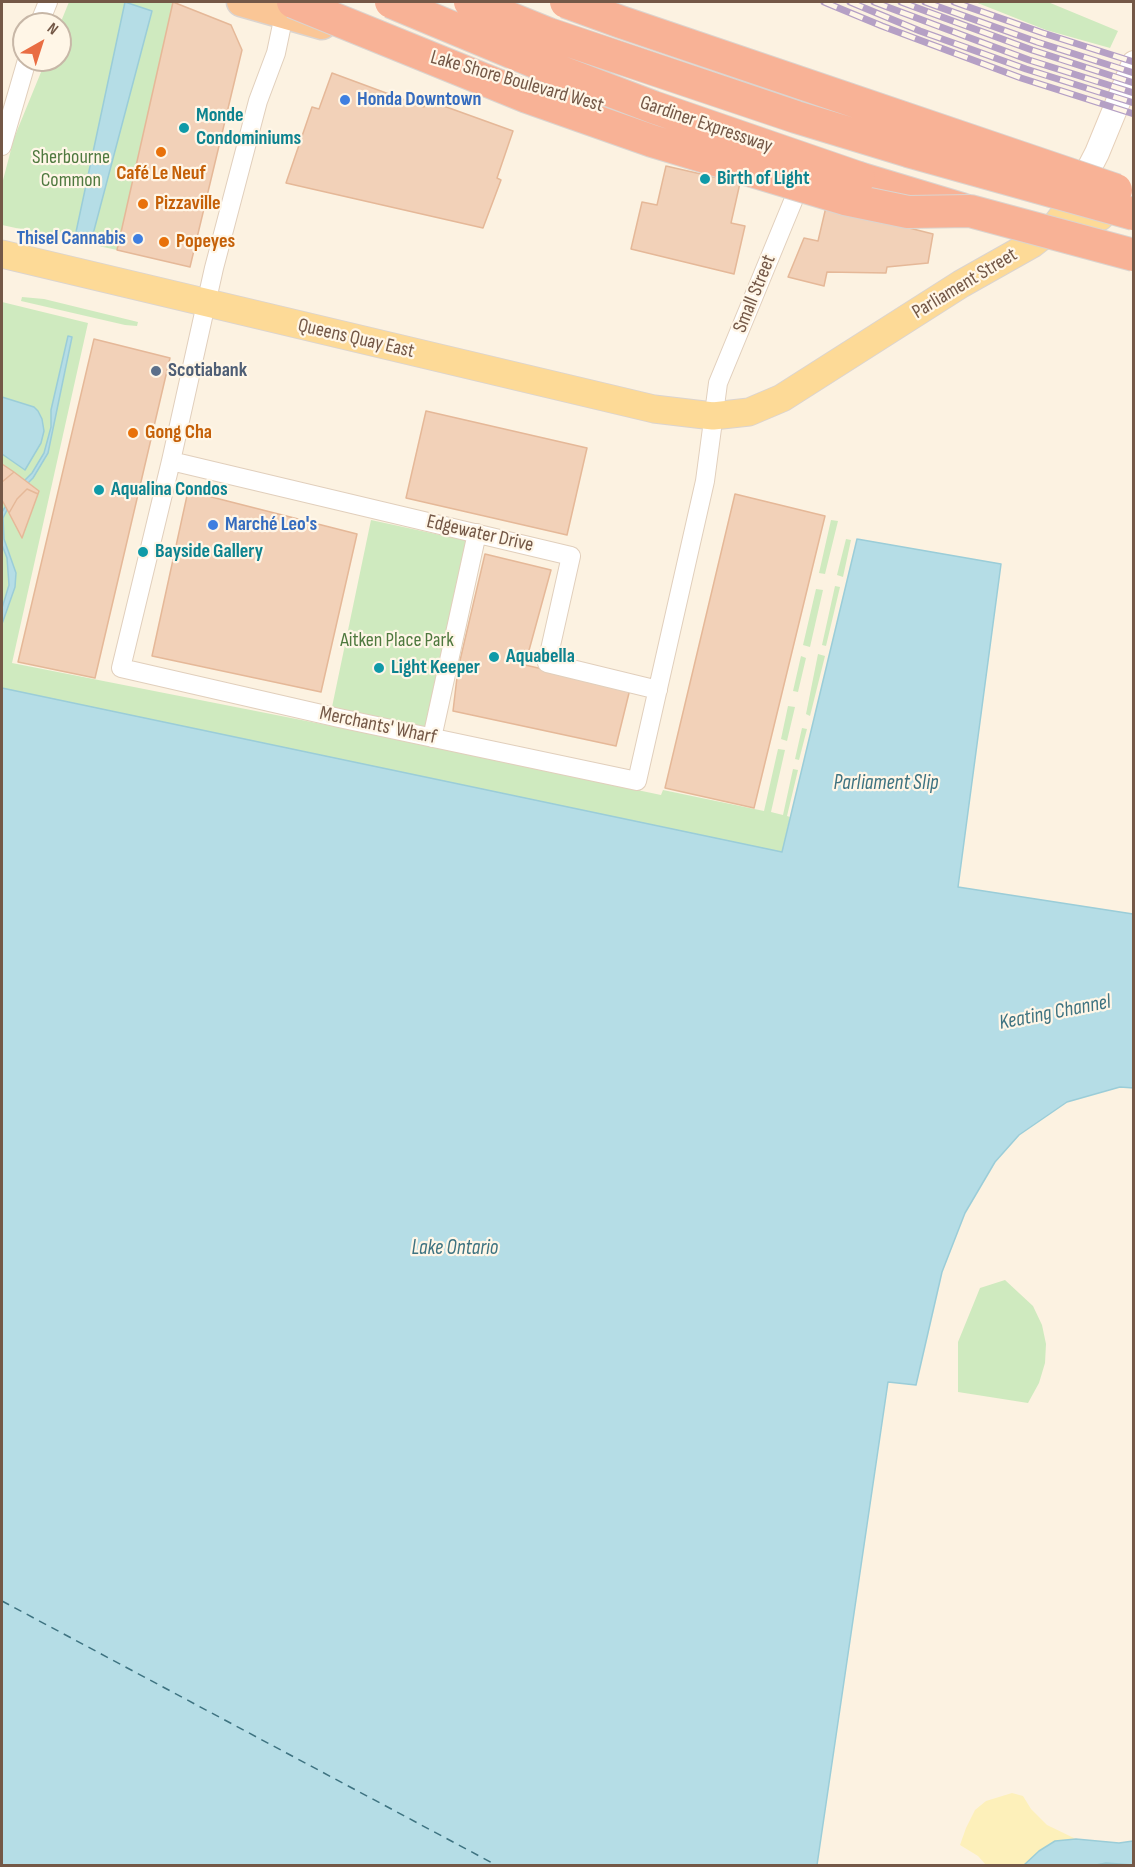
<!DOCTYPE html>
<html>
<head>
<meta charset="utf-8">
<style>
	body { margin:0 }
	#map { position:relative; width:1135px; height:1867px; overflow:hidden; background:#fcf2e1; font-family:"Sofia Sans Condensed",sans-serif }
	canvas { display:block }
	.frame { position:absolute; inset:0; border:3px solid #745847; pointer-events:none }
	.north { position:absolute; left:12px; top:12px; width:60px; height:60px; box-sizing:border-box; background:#fff6e7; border:2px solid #c7b7a7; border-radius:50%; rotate:39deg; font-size:16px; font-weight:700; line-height:24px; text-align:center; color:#745847 }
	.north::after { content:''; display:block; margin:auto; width:21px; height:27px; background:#e96d43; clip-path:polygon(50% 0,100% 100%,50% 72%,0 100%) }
</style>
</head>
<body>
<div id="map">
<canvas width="1135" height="1867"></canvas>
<div class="frame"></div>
<div class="north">N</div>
</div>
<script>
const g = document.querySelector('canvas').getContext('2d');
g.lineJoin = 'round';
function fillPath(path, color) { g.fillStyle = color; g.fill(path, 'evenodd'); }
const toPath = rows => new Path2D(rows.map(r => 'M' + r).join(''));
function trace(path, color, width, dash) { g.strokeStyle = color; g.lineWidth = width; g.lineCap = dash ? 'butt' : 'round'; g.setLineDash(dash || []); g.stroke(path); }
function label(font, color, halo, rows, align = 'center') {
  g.font = font + ' "Sofia Sans Condensed",sans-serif'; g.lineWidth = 4.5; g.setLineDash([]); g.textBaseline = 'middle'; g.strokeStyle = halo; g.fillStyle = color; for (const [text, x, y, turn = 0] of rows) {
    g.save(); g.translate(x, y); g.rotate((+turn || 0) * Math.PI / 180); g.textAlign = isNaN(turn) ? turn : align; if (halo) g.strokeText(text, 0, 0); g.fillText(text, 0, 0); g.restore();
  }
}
const green = toPath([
	[69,2,173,2,117,250,2,225,2,184,14,138,46,60,60,60,60,24],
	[975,2,1048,2,1118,31,1110,48,1046,30],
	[22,297,44,299,138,322,137,326,125,325,21,301],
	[2,302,88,323,12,663,337,727,661,795,663,790,764,811,778,749,785,750,771,812,783,815,793,769,798,770,787,816,790,817,782,852,2,688],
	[371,520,468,541,430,729,332,707],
	[831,520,838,521,825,574,819,573],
	[846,539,851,540,843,577,837,575],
	[835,586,840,587,826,646,822,645],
	[816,589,823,590,810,647,803,645],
	[818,654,825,656,810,716,806,714],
	[801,656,806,658,798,692,793,691],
	[788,706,795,707,787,741,781,739],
	[802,728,807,729,799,760,795,759],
	[1005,1280,1033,1306,1042,1325,1046,1344,1045,1363,1039,1383,1028,1403,958,1392,958,1342,980,1288]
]);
const sand = toPath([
	[1012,1793,1023,1796,1031,1809,1047,1825,1076,1839,1055,1841,1039,1851,1024,1865,986,1865,978,1856,960,1845,966,1828,975,1810,986,1801]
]);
const water = toPath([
	[125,2,152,11,92,238,76,232,125,2],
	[68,336,72,337,48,453,33,478,13,498,3,518,4,539,16,573,15,587,2,624,2,608,9,585,7,558,2,545,2,512,17,488,32,473,44,453,51,427,51,410,68,336],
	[2,397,34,407,38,411,42,419,44,431,41,443,25,470,2,454,2,397],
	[857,539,1001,564,958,887,1133,914,1134,1088,1120,1087,1067,1102,1019,1135,995,1162,965,1213,942,1272,916,1385,888,1382,817,1865,2,1865,2,688,782,852,857,539],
	[1076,1839,1119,1843,1133,1841,1133,1865,1106,1863,1091,1866,1024,1865,1039,1851,1055,1841,1076,1839]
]);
const ferry = toPath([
	[2,1601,498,1866]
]);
const building = toPath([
	[173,2,231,25,242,50,190,267,117,250,173,2],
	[332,73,424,107,427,100,513,131,497,178,501,180,483,228,286,183,312,107,319,109,332,73],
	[666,166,740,183,731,223,745,226,734,274,631,249,642,202,657,205,666,166],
	[826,207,933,234,928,263,887,267,886,273,827,272,824,286,788,277,804,238,818,241,826,207],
	[94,339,170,358,95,678,18,662,94,339],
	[426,411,587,448,567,535,406,498,426,411],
	[2,464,14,472,2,482,2,464],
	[14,472,39,491,38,494,27,489,17,499,9,513,2,500,2,482,14,472],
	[27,489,38,494,22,538,9,513,17,499,27,489],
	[188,491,357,534,321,692,152,656,188,491],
	[735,494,825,516,754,808,665,788,735,494],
	[485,554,551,570,525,665,630,689,616,746,453,711,458,669,485,554]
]);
const minor = toPath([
	[284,15,276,53,258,101,214,268,171,461,121,668,339,718,637,781,705,481,718,383,803,177],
	[39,24,48,2],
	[2,146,27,60],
	[171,461,571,556,547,663,658,690],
	[432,738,477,533]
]);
const secondary = toPath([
	[1077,192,1097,153,1134,63]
]);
const primary = toPath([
	[2,254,654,409,713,416,749,412,782,398,961,284,1032,244,1055,226,1069,208,1100,217]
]);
const trunk = toPath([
	[241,2,322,25],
	[540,87,586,100,670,129]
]);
const motorway = toPath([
	[859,178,962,209]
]);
const rail = toPath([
	[824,2,882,26,1021,78,1134,114],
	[850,2,920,31,1026,69,1134,103],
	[874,2,1029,60,1134,93],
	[901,2,1032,50,1134,83],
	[925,2,1037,42,1134,73],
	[954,2,1043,33,1134,62]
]);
const motorwayBridge = toPath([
	[293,2,527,97,652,141,845,199,908,212,970,211,1134,255],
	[391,2,535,62,653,107,859,178],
	[470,2,549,34,796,117,908,151,1134,214],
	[566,2,621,22,1116,190]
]);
const markers = [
	[345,100,6,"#3f7fe0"],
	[184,128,6,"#0f9aa8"],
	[161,152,6,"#e8710a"],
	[705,179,6,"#0f9aa8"],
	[143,204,6,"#e8710a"],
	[138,239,6,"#3f7fe0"],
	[164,242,6,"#e8710a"],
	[156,371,6,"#5c6f8a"],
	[133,433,6,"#e8710a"],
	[99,490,6,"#0f9aa8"],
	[213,525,6,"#3f7fe0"],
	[143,552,6,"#0f9aa8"],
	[494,657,6,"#0f9aa8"],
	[379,668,6,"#0f9aa8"]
];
const streetNames = [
	["Lake Shore Boulevard West",517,82,16],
	["Gardiner Expressway",706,125,19],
	["Parliament Street",965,284,-31],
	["Small Street",755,294,-68],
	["Queens Quay East",356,339,13],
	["Edgewater Drive",480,534,13],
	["Merchants' Wharf",378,726,12]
];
const shopNames = [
	["Honda Downtown",357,100],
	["Thisel Cannabis",126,239,"right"],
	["Marché Leo's",225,525]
];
const cultureNames = [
	["Monde",196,116],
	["Condominiums",196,139],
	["Birth of Light",717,179],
	["Aqualina Condos",111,490],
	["Bayside Gallery",155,552],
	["Aquabella",506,657],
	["Light Keeper",391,668]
];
const parkNames = [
	["Sherbourne",71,158],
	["Common",71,181],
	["Aitken Place Park",397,641]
];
const foodNames = [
	["Café Le Neuf",161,174,"center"],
	["Pizzaville",155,204],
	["Popeyes",176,242],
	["Gong Cha",145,433]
];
const serviceNames = [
	["Scotiabank",168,371]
];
const waterNames = [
	["Parliament Slip",886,784],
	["Keating Channel",1055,1013,-11],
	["Lake Ontario",455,1249]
];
fillPath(green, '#cfeabf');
fillPath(sand, '#fdf0ba');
fillPath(water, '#b5dde6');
trace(water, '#9bcdd8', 1.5);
trace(ferry, '#3e7381', 1.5, [8, 6]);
fillPath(building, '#f2d1b8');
trace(building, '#e5b898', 1.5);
trace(minor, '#e1cfbc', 20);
trace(secondary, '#e6d0ba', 26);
trace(primary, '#dbd4cf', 29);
trace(trunk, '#dbd4cf', 31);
trace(motorway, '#dbd4cf', 34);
trace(minor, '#fff', 18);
trace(secondary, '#fff', 24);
trace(primary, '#fdda97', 27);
trace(trunk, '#fac696', 28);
trace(motorway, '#f8b296', 32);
trace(rail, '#b5a0c5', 7);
trace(rail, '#fff6e7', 4.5, [14]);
trace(motorwayBridge, '#dbd4cf', 34, []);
trace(motorwayBridge, '#f8b296', 32);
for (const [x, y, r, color] of markers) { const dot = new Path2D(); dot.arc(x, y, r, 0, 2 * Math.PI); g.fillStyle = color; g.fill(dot); trace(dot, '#fff6e7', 2); }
label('20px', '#745847', '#fff6e7', streetNames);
label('bold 20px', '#366cbe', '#fff6e7', shopNames, 'left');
label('bold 20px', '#0d838f', '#fff6e7', cultureNames, 'left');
label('20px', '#4f793f', '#fff6e7', parkNames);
label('bold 20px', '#c56008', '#fff6e7', foodNames, 'left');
label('bold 20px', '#4e5e75', '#fff6e7', serviceNames, 'left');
label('italic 21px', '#3e7381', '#fff6e7', waterNames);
</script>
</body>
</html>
